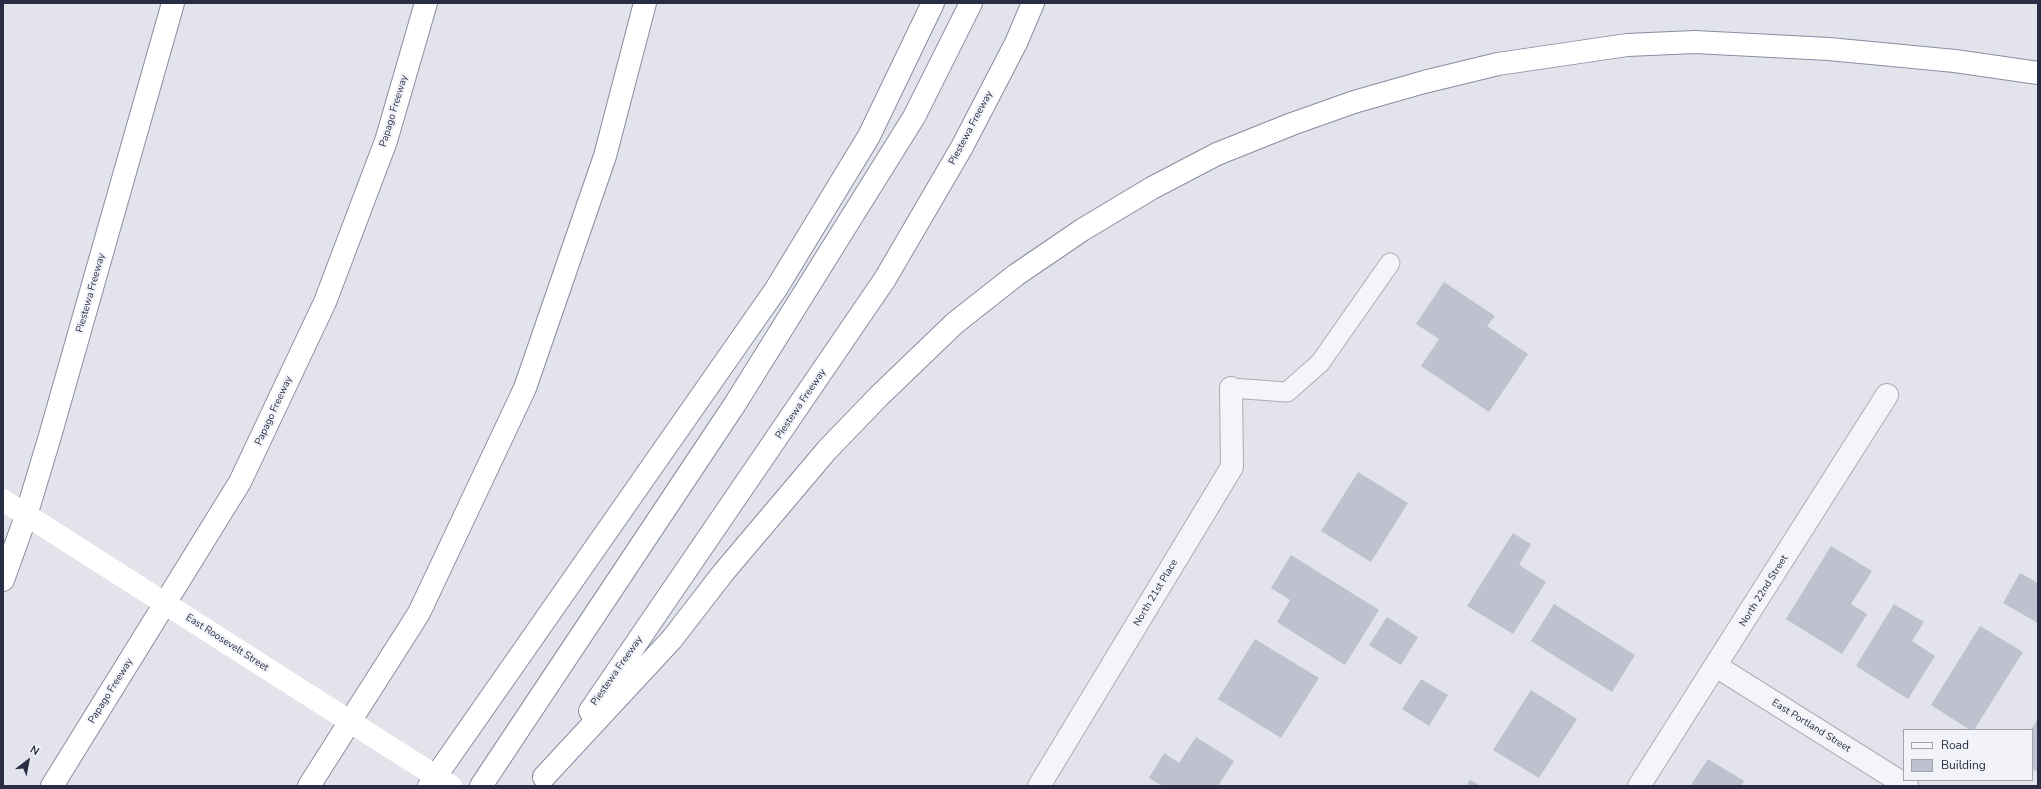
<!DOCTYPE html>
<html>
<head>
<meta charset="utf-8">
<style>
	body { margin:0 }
	#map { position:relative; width:2041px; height:789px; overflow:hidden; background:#e2e3eb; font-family:"Nunito Sans",sans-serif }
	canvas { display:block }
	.frame { position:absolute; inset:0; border:4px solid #282c44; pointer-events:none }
	.legend { position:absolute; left:1903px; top:729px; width:130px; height:52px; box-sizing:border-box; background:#f1f3f8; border:1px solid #a1a3b0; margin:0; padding:5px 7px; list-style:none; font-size:12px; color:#282c44 }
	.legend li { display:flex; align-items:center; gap:8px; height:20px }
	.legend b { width:20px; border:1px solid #a1a3b0 }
	.north { position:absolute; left:8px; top:741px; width:40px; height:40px; -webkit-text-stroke:3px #f1f3f8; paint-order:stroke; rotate:32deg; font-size:11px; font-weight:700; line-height:16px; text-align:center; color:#282c44 }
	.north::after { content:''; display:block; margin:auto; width:14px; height:18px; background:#282c44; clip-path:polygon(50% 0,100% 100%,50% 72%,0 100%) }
</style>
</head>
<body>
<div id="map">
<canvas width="2041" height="789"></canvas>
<div class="frame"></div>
<ul class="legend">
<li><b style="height:5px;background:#f5f5f9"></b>Road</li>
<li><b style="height:11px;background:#bec1ce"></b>Building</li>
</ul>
<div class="north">N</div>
</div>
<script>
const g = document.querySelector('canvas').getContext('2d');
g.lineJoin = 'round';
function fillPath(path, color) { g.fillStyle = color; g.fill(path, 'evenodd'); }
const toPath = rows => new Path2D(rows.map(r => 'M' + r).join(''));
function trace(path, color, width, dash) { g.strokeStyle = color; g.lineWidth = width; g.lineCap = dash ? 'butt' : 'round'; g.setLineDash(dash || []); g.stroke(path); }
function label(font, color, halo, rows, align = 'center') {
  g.font = font + ' "Nunito Sans",sans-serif'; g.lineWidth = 4; g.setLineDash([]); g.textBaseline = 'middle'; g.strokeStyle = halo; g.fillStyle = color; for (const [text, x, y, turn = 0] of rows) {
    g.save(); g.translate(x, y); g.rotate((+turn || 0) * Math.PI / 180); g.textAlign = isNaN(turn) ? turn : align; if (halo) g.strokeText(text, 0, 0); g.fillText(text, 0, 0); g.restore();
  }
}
const building = toPath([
	[1444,282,1495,316,1487,326,1528,354,1489,412,1421,366,1439,339,1416,324],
	[1358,472,1408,503,1371,562,1321,531],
	[1513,533,1531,544,1519,565,1546,582,1513,634,1467,606],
	[1831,546,1872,571,1851,604,1867,614,1842,654,1786,619],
	[1291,555,1379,610,1345,665,1277,622,1290,600,1271,588],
	[2020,573,2038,583,2038,623,2003,603],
	[1554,604,1635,655,1612,692,1531,641],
	[1894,604,1924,622,1912,641,1935,656,1908,699,1856,666],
	[1387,617,1418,637,1401,665,1369,645],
	[1980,626,2023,652,1974,730,1970,730,1931,705],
	[1255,639,1319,678,1281,738,1218,699],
	[1421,679,1448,695,1429,726,1402,709],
	[1531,690,1577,719,1539,778,1493,750],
	[2038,718,2038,772,2032,769,2031,730],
	[1196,737,1234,761,1218,786,1162,786,1149,778,1164,753,1179,763],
	[1708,759,1744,781,1741,786,1690,786],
	[1470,780,1481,786,1466,786]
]);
const lane = toPath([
	[1231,388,1287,392,1320,363,1390,263]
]);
const street = toPath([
	[1716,666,1907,786],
	[1039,786,1232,467,1231,388],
	[1639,786,1887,395]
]);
const highway = toPath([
	[3,580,25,519,50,436,173,3],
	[590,711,885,279,962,147,1016,43,1033,3],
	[544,777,672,639,723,573,827,450,879,396,955,323,1016,275,1082,230,1152,188,1217,154,1292,124,1354,102,1424,82,1498,64,1627,45,1695,42,1829,49,1955,61,2038,73],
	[52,786,240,482,325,302,386,141,426,3],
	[309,786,419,613,525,388,605,156,645,3],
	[429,786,776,289,869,136,933,3],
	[481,786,735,404,914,117,971,3]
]);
const secondaryBridge = toPath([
	[3,500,451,786]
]);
const streetNames = [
	["Papago Freeway",394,111,-73],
	["Piestewa Freeway",971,128,-62],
	["Piestewa Freeway",91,293,-74],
	["Piestewa Freeway",801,404,-56],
	["Papago Freeway",274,411,-65],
	["North 22nd Street",1764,591,-58],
	["North 21st Place",1156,593,-59],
	["East Roosevelt Street",227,643,33],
	["Piestewa Freeway",617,671,-55],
	["Papago Freeway",111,691,-58],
	["East Portland Street",1811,726,32]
];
fillPath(building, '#bec1ce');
trace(lane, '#aaacb9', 21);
trace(street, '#aaacb9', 24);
trace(highway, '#888da3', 24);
trace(lane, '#f5f5f9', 19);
trace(street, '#f5f5f9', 22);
trace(highway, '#fff', 22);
trace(secondaryBridge, '#fff', 22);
label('10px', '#282c44', '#f1f3f8', streetNames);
</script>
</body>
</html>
